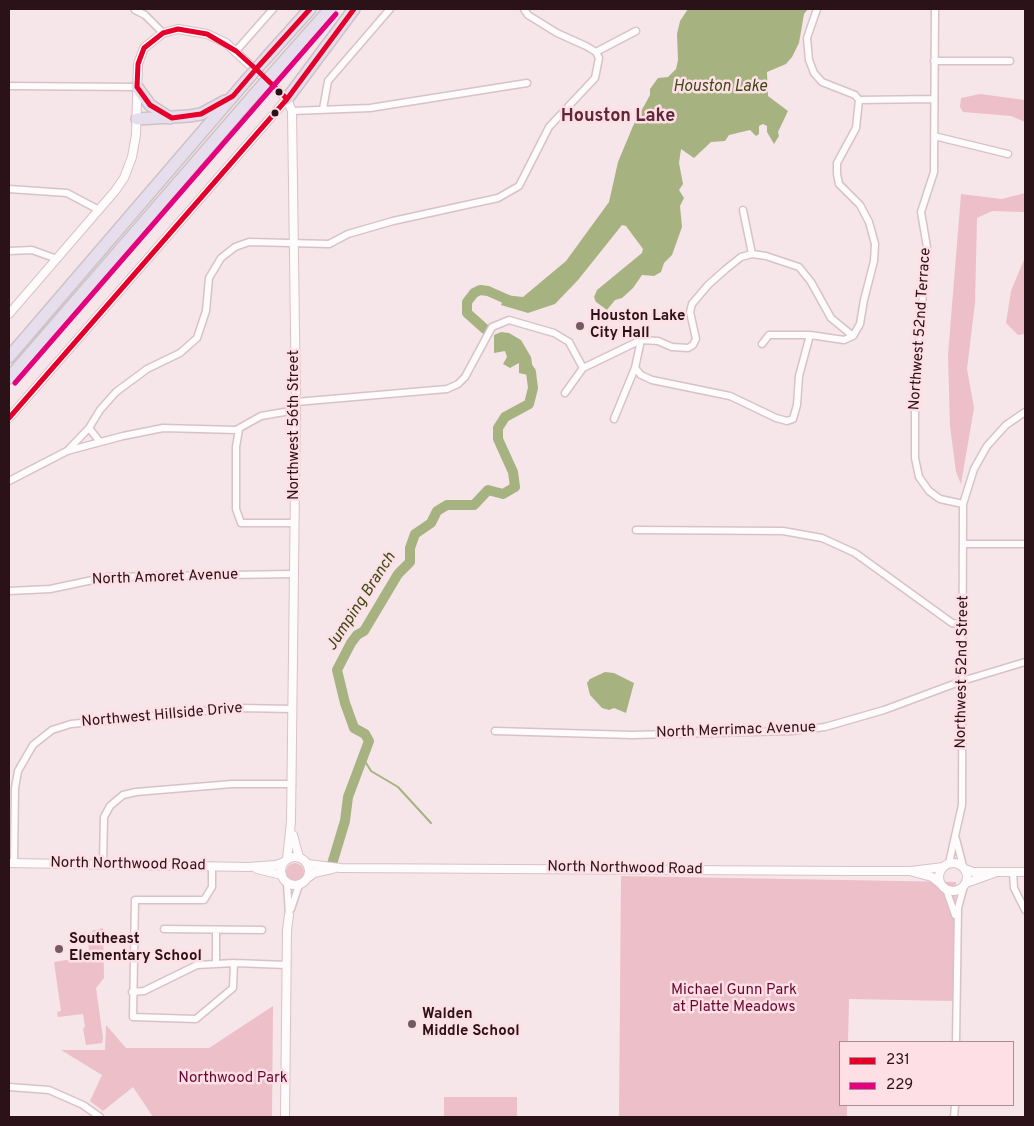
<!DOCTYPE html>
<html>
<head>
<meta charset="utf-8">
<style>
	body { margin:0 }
	#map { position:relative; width:1034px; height:1126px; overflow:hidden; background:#f6e6e9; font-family:Overpass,sans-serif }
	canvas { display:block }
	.frame { position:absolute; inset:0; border:10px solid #2b1219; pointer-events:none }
	.legend { position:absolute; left:839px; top:1041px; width:175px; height:65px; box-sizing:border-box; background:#fddfe5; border:1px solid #a98d93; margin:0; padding:6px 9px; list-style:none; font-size:15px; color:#2b1219 }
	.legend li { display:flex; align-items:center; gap:10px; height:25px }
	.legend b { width:25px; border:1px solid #a98d93 }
</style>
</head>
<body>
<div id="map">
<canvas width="1034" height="1126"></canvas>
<div class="frame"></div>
<ul class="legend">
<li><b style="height:6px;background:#e4002b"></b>231</li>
<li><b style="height:6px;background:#e5007d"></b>229</li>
</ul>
</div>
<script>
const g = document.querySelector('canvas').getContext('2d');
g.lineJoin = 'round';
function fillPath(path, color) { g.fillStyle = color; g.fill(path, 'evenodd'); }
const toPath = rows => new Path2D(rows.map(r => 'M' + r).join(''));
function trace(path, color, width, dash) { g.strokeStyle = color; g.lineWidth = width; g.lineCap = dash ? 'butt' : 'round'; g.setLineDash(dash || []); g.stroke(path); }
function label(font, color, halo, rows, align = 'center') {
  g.font = font + ' Overpass,sans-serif'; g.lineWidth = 5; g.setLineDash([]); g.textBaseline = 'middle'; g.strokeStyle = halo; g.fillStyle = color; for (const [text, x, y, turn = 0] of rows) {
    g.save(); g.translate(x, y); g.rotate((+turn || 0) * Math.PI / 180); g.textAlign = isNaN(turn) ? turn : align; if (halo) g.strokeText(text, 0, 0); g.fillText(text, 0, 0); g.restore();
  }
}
const green = toPath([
	[980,94,1025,100,1025,122,1011,116,963,112,960,107,961,98],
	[1025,193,1025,212,992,211,977,218,975,303,967,369,974,408,961,484,956,472,950,426,948,355,961,194,1002,199],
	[1025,257,1025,334,1018,335,1006,323,1011,291],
	'286 872a9 9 0 1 1 18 0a9 9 0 1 1-18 0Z',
	[621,876,956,882,953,1001,849,999,848,1042,840,1042,840,1105,847,1105,847,1117,619,1117],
	[103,928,104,978,96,988,103,1038,102,1043,86,1045,83,1028,85,1027,83,1014,58,1017,57,1012,61,1011,54,962,90,956,88,943,94,940,92,931],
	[273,1006,272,1117,153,1117,133,1087,103,1111,90,1101,102,1075,61,1050,105,1050,106,1025,126,1048,209,1048],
	[444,1097,517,1097,517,1117,444,1117]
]);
const water = toPath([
	[688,9,808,9,804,14,799,43,792,57,786,64,767,72,768,96,788,111,778,132,779,136,774,144,767,132,767,126,763,124,759,126,759,134,756,136,750,130,729,135,725,141,711,142,694,158,681,149,679,163,683,184,679,190,684,198,680,206,682,227,672,255,664,263,661,272,654,276,642,275,633,288,622,298,615,300,607,310,596,302,594,297,597,290,642,253,643,249,626,226,622,225,578,280,555,304,528,313,501,305,505,295,523,297,566,261,609,202,618,162,633,126,650,95,650,89,658,78,668,77,676,69,678,60,677,34,680,21],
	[501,332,509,333,521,340,531,357,533,370,532,376,519,373,519,363,510,368,503,364,507,357,505,351,494,353,494,335],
	[605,672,614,673,634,683,626,713,614,708,609,710,602,708,590,695,587,683,590,679]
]);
const stream = toPath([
	[363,758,371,771,398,787,431,823]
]);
const river = toPath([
	[485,329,467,313,467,302,474,293,480,290,488,291,515,303],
	[332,864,345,821,348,797,369,741,365,734,354,728,345,703,337,670,351,643,357,635,364,631,398,574,410,562,410,548,415,534,431,523,437,511,447,505,474,505,488,490,503,494,515,487,513,472,498,439,498,428,505,417,529,404,533,388,531,372,526,365]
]);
const minor = toPath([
	[817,9,807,38,809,60,814,73,822,82,855,95,859,100,856,128,837,163,837,174,839,184,860,205,869,222,875,244,874,261,864,300,860,324,853,336],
	[935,9,934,172,921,212,927,247,915,387,915,458,919,477,929,491,940,499,963,504],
	[135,10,145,15,163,33],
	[236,51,273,9],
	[596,52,636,31],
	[934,61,1010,61],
	[9,86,137,87],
	[859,100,934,99],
	[323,109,328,81,390,9],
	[292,111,370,108,527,83],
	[934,136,1008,154],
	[9,189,67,193,99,210],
	[743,210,752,254],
	[9,251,32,250,57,259],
	[762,344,769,335,810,335],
	[635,368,641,375,652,380,730,396,776,418,787,421,793,419,797,405,799,376,810,335,844,340,853,336],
	[565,393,583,368,641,340,658,341,672,347,688,348,693,345,696,339,690,312,692,304,708,285,726,269,741,257,752,254,766,256,799,267,811,282,831,318,853,336],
	[296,402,447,389,458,384,465,377,492,327,509,320,554,333,569,342,583,368],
	[614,419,635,368,641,340],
	[89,428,100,442],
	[239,429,236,447,236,509,241,523,294,523],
	[67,451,89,428,100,410,116,392,147,369,180,353,197,338,206,311,209,278,221,258,235,247,249,242,329,244,348,234,393,221,498,198,519,186,549,127,595,78,599,58,596,52,586,46,557,33,528,15,524,9],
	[9,481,67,451,123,436,163,428,236,430,261,416,296,410],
	[636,530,783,531,822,538,855,553,952,623,963,625],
	[963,544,1025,544],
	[9,591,50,589,107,577,292,574],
	[495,731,632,735,792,731,825,727,884,710,962,681,1025,662],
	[956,839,963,866],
	[14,863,15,788,18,771,33,745,52,730,71,724,204,711,242,708,292,709],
	[949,863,962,805,963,504,974,469,987,446,1006,425,1025,412],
	[103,864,104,817,110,806,123,795,136,792,232,784,292,784],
	[212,866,212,887,204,900,135,900,133,1017,196,1019,233,988,234,963],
	[1013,872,1014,888,1025,910],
	[287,883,289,915],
	[946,889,955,915],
	[291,909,299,885],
	[164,929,262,930],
	[216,963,216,930],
	[132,992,144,991,197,965,234,963,287,965],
	[956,1042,958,908,964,886],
	[9,1087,49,1090,83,1105,100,1117],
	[954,1117,955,1105]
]);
const tertiary = toPath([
	[9,314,115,191,124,178,132,157,136,135,138,64,144,48,163,33,178,29,207,34,226,43,287,99,292,111,296,402,291,822,287,859],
	[9,418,287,99],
	[293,835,299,857],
	'281 871a14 14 0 1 1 28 0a14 14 0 1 1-28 0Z',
	'939 877a14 14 0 1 1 28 0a14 14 0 1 1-28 0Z',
	[9,863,248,867,276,865,284,862],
	[308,864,340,868,851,871,911,871,943,867],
	[257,869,282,875],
	[965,869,973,872,1025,872],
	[913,872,932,877,941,884],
	[309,877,314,873,332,869],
	[966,883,997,872],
	[285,1117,287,930,289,915]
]);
const motorway = toPath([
	[266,58,310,9],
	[278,68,330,9],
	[137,87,150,105,170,118],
	[287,99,354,9],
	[137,119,189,116,201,114,225,101],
	[9,357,245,82],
	[9,378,253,96]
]);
const motorwayBridge = toPath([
	[245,82,266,58],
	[253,96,278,68]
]);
const bus1 = toPath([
	[178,29,207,34,236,51,256,69,233,96,201,114,172,118,150,105,137,87,138,64,144,48,163,33,178,29],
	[256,69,287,99],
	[256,69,310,9],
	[9,418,287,99,354,9]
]);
const bus2 = toPath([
	[15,383,336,14]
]);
const markers = [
	[279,92,4.5,"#2b1219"],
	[275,113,4.5,"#2b1219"],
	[580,326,5,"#725c62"],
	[59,949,5,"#725c62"],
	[412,1024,5,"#725c62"]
];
const poiNames = [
	["Houston Lake",590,317],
	["City Hall",590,334],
	["Southeast",69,940],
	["Elementary School",69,957],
	["Walden",422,1015],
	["Middle School",422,1032]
];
const streetNames = [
	["Northwest 52nd Terrace",921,329,-86],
	["Northwest 56th Street",295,425,-90],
	["North Amoret Avenue",165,578,-2],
	["Northwest 52nd Street",963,672,-89],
	["Northwest Hillside Drive",162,716,-5],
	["North Merrimac Avenue",736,731,-2],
	["North Northwood Road",128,865,1],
	["North Northwood Road",625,869,1]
];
const parkNames = [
	["Michael Gunn Park",734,991],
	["at Platte Meadows",734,1008],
	["Northwood Park",233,1079]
];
const waterNames = [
	["Houston Lake",720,88],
	["Jumping Branch",362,602,-57]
];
const quarterNames = [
	["Houston Lake",618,117]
];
fillPath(green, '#ecbfc9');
fillPath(water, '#a7b281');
trace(stream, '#a7b281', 2);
trace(river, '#a7b281', 10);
trace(minor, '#d7c2c7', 9);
trace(tertiary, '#d7c2c7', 10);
trace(motorway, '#cdc2c5', 14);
trace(minor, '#fefbfc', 6);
trace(tertiary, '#fefbfc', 8);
trace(motorway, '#e6deec', 11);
trace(motorwayBridge, '#cdc2c5', 14, []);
trace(motorwayBridge, '#e6deec', 11);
trace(bus1, '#e4002b', 5);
trace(bus2, '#e5007d', 5);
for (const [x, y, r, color] of markers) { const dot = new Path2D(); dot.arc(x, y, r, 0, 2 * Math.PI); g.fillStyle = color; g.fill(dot); trace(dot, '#fddfe5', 2); }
label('bold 15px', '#2b1219', '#fddfe5', poiNames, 'left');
label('15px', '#2b1219', '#fddfe5', streetNames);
label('15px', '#690730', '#fddfe5', parkNames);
label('italic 16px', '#3a4a15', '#fddfe5', waterNames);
label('bold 18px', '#5f2737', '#fddfe5', quarterNames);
</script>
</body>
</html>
